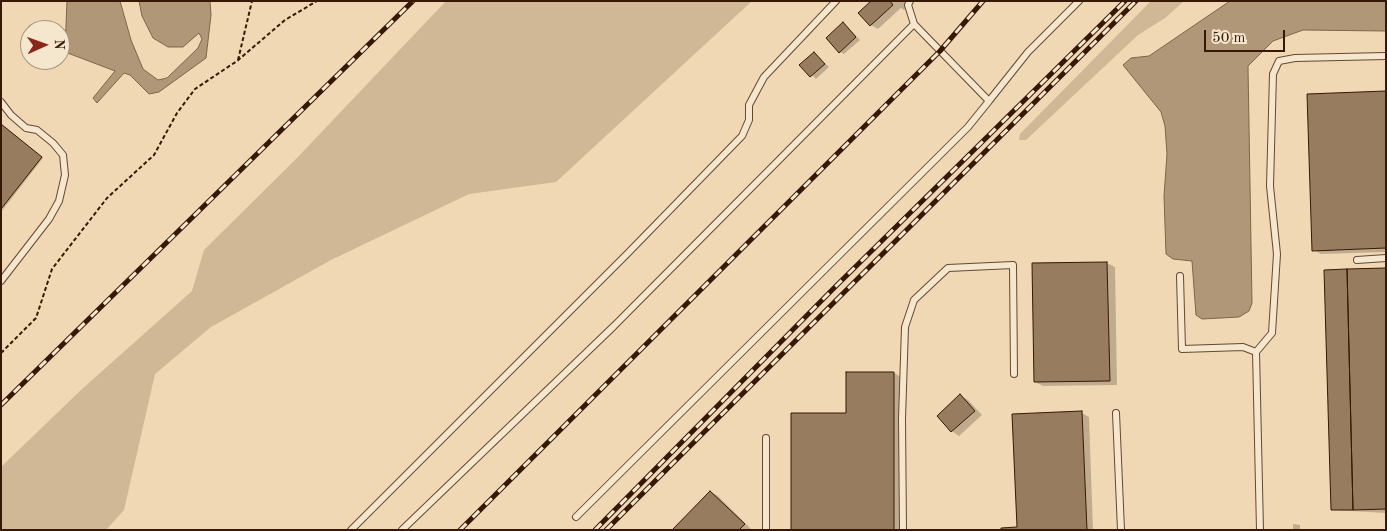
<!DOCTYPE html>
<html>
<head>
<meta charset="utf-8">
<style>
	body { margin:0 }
	#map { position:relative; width:1387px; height:531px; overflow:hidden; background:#efd8b3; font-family:"Old Standard TT",serif }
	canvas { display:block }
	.frame { position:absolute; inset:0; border:2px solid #371804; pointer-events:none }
	.north { position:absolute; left:20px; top:20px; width:50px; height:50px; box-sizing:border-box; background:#f5e6ce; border:1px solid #a9947d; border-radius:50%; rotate:88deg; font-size:14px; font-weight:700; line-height:20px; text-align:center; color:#371804 }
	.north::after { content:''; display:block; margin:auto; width:18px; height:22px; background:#8f2418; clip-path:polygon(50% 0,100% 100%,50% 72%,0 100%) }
	.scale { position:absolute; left:1204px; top:30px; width:81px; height:22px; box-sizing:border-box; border:2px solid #371804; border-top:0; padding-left:6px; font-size:15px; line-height:18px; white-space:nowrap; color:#371804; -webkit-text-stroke:4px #f5e6ce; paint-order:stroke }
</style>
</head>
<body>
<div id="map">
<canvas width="1387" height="531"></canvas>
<div class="frame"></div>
<div class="north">N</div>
<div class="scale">50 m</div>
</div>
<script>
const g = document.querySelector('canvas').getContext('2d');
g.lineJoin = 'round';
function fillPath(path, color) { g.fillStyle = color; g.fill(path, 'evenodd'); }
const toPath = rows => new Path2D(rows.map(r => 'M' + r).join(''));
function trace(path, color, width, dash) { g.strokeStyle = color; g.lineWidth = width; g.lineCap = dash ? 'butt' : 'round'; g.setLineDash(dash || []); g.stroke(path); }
const green = toPath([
	[446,1,752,1,556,182,469,194,331,260,211,327,155,374,124,510,106,530,1,530,1,467,81,390,192,291,204,250,296,159],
	[1151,1,1184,1,1165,18,1138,35,1026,140,1019,140,1020,134]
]);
const water = toPath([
	[67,1,120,1,131,40,143,69,158,80,167,78,198,48,202,39,199,33,183,47,168,47,153,38,142,16,139,1,210,1,211,15,206,58,159,92,149,94,130,75,124,73,97,103,93,98,115,71,65,52,67,1],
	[1230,1,1386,1,1386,31,1303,30,1273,41,1248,66,1252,303,1249,311,1239,317,1202,319,1196,315,1192,261,1173,259,1166,254,1164,196,1167,154,1165,126,1161,112,1123,65,1131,58,1149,56,1230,1]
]);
const shadow = toPath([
	[872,1,913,1,904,10,901,8,878,29,871,25],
	[843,23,860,40,844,54,840,52],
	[814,53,829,67,816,79,801,65],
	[1386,92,1386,252,1321,254,1314,250],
	[1,125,43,158,1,212],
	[1107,263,1115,267,1117,385,1043,386,1035,382,1033,264],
	[1386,269,1386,513,1334,510,1332,509],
	[847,373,894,373,901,377,901,530,792,530,847,414],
	[961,396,968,400,982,415,959,436,952,431,938,416],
	[1082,413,1089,417,1093,530,1002,530,1018,528],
	[711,492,718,496,751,529,674,530],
	[1293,524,1300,525,1300,530,1293,530]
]);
const building = toPath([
	[871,1,890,1,893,5,870,26,858,13,871,1],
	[843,22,856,37,839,53,826,38,843,22],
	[814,52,825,64,810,77,799,65,814,52],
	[1386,91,1386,248,1312,251,1307,94,1386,91],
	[1,124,42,157,1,209,1,124],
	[1107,262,1110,381,1034,382,1032,263,1107,262],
	[1386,268,1386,509,1353,510,1347,269,1386,268],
	[1347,269,1353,510,1331,510,1324,270,1347,269],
	[846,372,894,372,894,530,791,530,791,413,846,413,846,372],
	[960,394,975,411,951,432,937,416,960,394],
	[1082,411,1087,530,1001,530,1001,528,1017,527,1012,414,1082,411],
	[710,491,745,524,739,530,672,530,710,491]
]);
const path = toPath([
	[238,60,252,1],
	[1,353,36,318,52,269,107,198,154,155,177,113,195,89,237,61,285,20,317,1]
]);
const lane = toPath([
	[989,101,1028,52,1079,1],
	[1,102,11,115,26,128,37,130,53,143,63,155,65,175,59,201,49,219,1,281],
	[1357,260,1386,258],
	[1180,276,1182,349,1243,347,1256,352,1260,530],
	[1256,352,1272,333,1277,254,1270,186,1273,74,1279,61,1295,58,1386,56],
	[1116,413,1121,530],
	[766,438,766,530],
	[576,517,968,127,989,101,914,24],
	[351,530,628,253,742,136,749,120,749,105,764,77,836,1],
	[402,530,614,326,914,24,908,5,910,1],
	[903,530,902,419,905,327,914,300,948,268,1013,265,1014,374]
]);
const rail = toPath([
	[1,405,413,1],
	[460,530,940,51,983,1],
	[595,530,836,286,1125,1],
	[606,530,1136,1]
]);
fillPath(green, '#d0b795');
fillPath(water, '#b09778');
trace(water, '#80644a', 1);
fillPath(shadow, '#0003');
fillPath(building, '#977c5f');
trace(building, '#371804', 1);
trace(lane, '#654830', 8);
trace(path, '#371804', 2, [4, 2.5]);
trace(lane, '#f5e6ce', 6);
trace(rail, '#371804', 5);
trace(rail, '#f5e6ce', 3, [9]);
</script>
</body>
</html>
